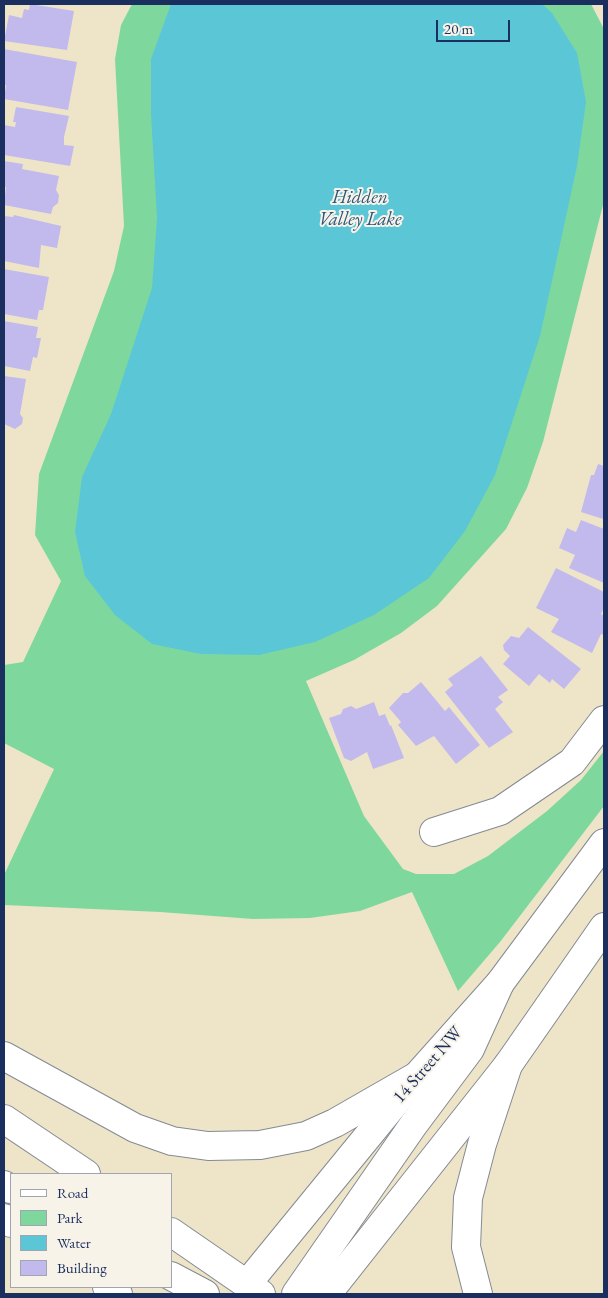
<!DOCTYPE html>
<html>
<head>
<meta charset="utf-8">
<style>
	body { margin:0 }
	#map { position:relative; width:608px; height:1298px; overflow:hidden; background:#eee5c8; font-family:"EB Garamond",serif }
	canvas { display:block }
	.frame { position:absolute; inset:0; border:5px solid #1b2f5e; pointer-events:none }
	.legend { position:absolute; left:10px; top:1173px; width:162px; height:115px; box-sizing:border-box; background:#f7f3e8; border:1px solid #9fa5b1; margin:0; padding:6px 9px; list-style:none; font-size:15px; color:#1b2f5e }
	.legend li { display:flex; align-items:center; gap:10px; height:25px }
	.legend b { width:25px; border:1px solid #9fa5b1 }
	.scale { position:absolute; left:436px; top:20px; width:74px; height:22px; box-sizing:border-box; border:2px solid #1b2f5e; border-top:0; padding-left:6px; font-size:15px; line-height:18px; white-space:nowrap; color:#1b2f5e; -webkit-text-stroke:4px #f7f3e8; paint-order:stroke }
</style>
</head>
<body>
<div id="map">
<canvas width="608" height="1298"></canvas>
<div class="frame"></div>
<ul class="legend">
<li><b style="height:6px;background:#fff"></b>Road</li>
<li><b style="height:14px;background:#7ed89e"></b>Park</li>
<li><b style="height:14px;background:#5bc6d6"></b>Water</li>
<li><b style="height:14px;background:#c2baec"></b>Building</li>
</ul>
<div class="scale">20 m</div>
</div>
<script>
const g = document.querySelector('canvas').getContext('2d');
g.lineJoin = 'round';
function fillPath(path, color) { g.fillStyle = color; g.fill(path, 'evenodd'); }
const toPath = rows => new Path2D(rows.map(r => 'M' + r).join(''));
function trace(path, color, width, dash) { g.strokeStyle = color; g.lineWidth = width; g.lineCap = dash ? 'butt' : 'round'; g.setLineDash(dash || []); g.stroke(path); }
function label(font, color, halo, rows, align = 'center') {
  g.font = font + ' "EB Garamond",serif'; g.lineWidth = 4; g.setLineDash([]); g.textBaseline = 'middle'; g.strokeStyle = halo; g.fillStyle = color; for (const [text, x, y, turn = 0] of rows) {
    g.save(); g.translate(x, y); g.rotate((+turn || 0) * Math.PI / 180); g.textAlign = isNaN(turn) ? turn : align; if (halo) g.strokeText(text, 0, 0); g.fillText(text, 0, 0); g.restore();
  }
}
const green = toPath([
	[132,4,591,4,604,29,604,201,543,442,527,488,506,529,437,606,401,633,354,660,306,681,364,816,403,869,416,874,454,874,488,856,547,811,581,780,604,751,604,806,500,942,458,991,412,892,360,911,310,918,253,919,160,912,4,905,4,875,54,769,4,743,4,665,23,662,61,581,35,535,39,474,114,271,124,226,115,59,121,25]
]);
const water = toPath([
	[171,4,542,4,552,13,577,53,586,102,577,166,540,336,495,475,465,531,429,578,374,615,315,642,259,655,201,654,152,644,115,615,85,576,75,532,82,477,111,414,152,288,157,218,151,114,151,59]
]);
const building = toPath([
	[30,4,74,11,67,50,4,41,9,15,22,18,24,9,29,10],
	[4,49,77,62,68,110,4,99,6,85,4,85],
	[16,107,69,116,64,137,64,145,74,146,70,166,4,155,4,125,15,127,16,122,13,122],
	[4,161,23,164,22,169,59,176,56,190,59,195,58,203,53,207,51,214,4,205,6,187,4,187],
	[14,215,61,226,57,248,41,245,39,268,4,261,4,216,13,217],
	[4,269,49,277,43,310,39,310,37,320,4,314],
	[4,321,38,327,36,338,41,338,37,358,33,357,30,371,4,366],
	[4,376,26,379,20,414,23,418,22,424,15,429,4,424],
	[598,464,604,466,603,519,581,512,591,475,594,475],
	[581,520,604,529,604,583,569,568,575,555,559,548,567,528,576,532],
	[556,568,604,592,604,608,601,614,604,616,604,635,601,634,592,653,551,632,559,619,536,608],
	[528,627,581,669,564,689,552,679,550,683,539,674,529,686,503,664,510,656,504,650,503,645,511,636,519,638],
	[481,656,508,690,498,697,503,702,495,709,513,732,489,748,445,692,453,685,448,679],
	[421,682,445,711,449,707,480,745,456,764,434,736,416,746,398,725,401,722,389,708,403,693,408,693],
	[374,702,379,716,385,714,390,726,391,725,404,758,373,769,367,752,351,761,344,758,329,718,341,714,343,709,351,706,356,709]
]);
const minor = toPath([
	[434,832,500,811,572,762,604,720]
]);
const tertiary = toPath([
	[247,1284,417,1076,500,983,604,843],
	[327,1294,508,1065,604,927]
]);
const primary = toPath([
	[4,1056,135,1128,172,1141,208,1146,260,1145,306,1136,335,1123,417,1076],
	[4,1119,86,1174],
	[4,1185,11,1189],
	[4,1218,11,1223],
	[171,1232,261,1294],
	[171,1276,205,1294],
	[107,1287,118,1294],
	[296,1294,414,1124,470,1049,500,983],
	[478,1294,466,1247,468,1198,482,1144,508,1065]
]);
const streetNames = [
	["14 Street NW",428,1065,-49]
];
const waterNames = [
	["Hidden",360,198],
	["Valley Lake",360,220]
];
fillPath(green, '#7ed89e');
fillPath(water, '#5bc6d6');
fillPath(building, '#c2baec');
trace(minor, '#848a93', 30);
trace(tertiary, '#848a93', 30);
trace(primary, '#848a93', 30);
trace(minor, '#fff', 28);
trace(tertiary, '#fff', 28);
trace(primary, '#fff', 28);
label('18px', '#1b2f5e', '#f7f3e8', streetNames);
label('italic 19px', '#2b557c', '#f7f3e8', waterNames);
</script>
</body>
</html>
